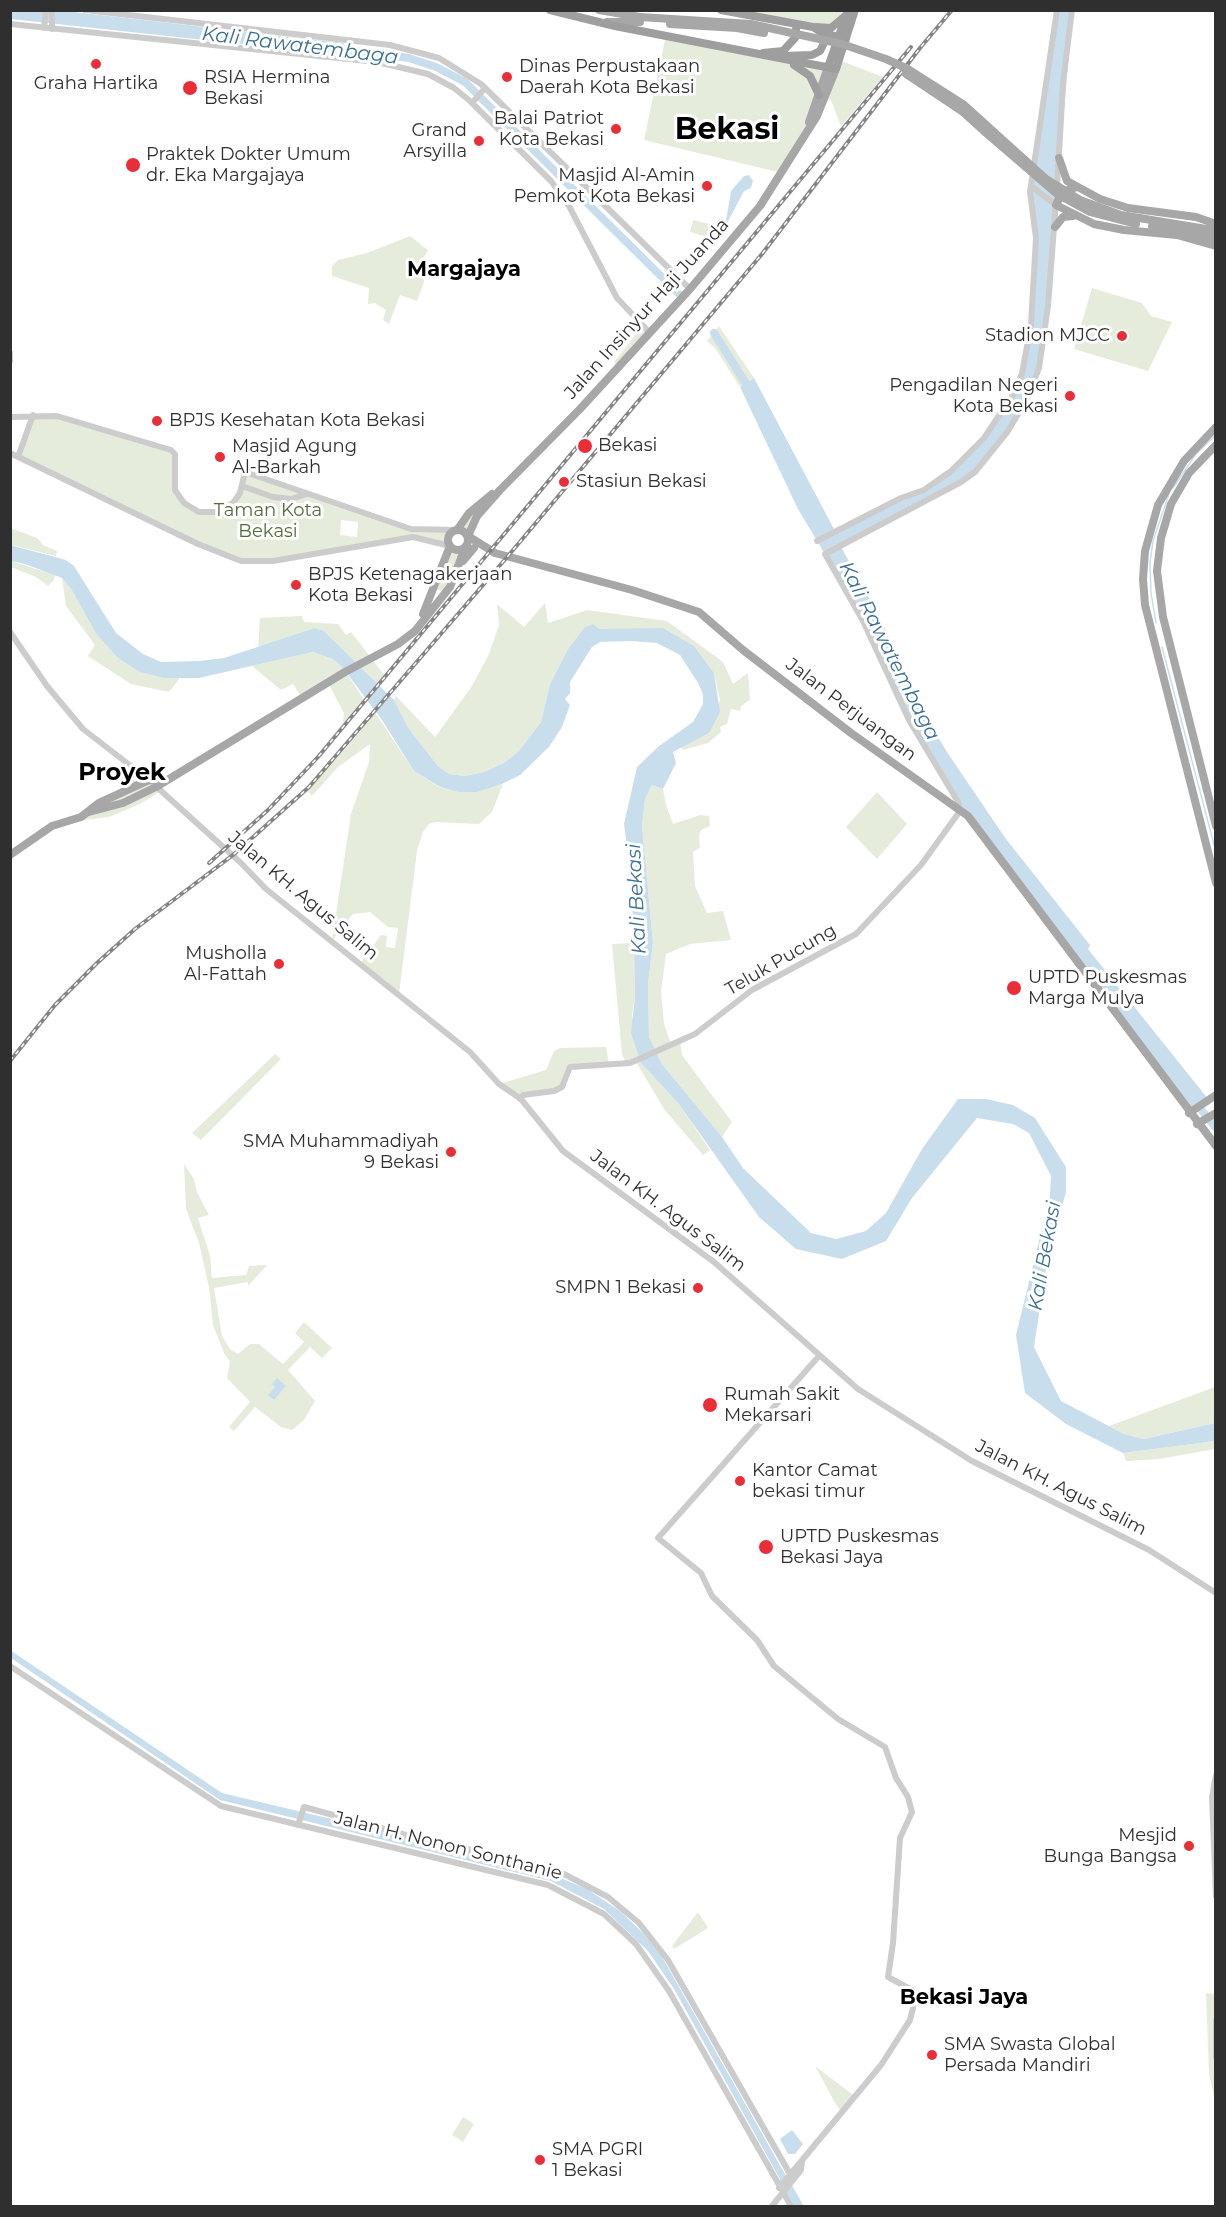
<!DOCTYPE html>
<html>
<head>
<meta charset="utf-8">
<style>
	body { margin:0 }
	#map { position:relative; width:1226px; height:2217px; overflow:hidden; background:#fff; font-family:Montserrat,sans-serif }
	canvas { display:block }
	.frame { position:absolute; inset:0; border:12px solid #2f2f2f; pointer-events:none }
</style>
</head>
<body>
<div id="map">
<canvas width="1226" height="2217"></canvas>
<div class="frame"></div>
</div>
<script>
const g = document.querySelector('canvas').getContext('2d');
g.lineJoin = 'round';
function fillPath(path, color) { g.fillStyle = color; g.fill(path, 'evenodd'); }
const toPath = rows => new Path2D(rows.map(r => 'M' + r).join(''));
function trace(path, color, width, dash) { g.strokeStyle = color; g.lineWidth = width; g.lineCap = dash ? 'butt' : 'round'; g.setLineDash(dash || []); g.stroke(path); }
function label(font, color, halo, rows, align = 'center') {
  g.font = font + ' Montserrat,sans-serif'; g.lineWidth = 6; g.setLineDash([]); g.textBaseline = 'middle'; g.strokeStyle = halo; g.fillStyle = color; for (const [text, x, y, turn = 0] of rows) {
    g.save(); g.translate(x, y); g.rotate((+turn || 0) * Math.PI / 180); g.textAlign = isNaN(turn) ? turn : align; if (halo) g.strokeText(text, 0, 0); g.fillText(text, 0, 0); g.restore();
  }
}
const green = toPath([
	[721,11,848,11,831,28],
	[666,35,828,67,802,139,782,173,644,140],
	[839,60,883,77,841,126,831,100,826,98],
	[693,220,717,226,714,239,690,232],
	[410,236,428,250,421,262,424,282,417,301,400,295,389,324,383,320,386,310,375,303,368,304,369,288,332,276,332,266,338,260,367,253],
	[1092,288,1142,303,1151,316,1172,322,1148,371,1074,349],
	[642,326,650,333,615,365,615,361],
	[719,326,754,378,740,387,715,348,707,341],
	[33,415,54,415,175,454,173,479,184,503,208,513,233,503,245,472,411,529,457,530,487,497,467,534,460,530,452,532,449,536,450,546,461,550,446,593,436,589,450,546,425,538,283,559,234,559,18,457],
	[341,520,358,522,357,537,340,535],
	[10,528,37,538,43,545,57,551,56,556,11,545],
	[11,561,55,575,54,580,48,586,36,577,11,567],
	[62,578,71,589,97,635,118,658,166,678,180,678,169,692,131,684,88,656,95,645,66,606],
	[545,603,548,623,587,610,667,621,723,662,733,684,748,673,750,700,741,706,740,711,731,709,727,724,720,727,721,732,708,743,683,750,681,747,709,733,720,700,714,673,695,647,584,628,568,649,550,684,541,722,519,751,504,763,484,772,465,776,449,774,438,766,409,729,393,700,396,696,435,737,472,686,489,654,499,625,497,604,524,627],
	[302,616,304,622,338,624,346,635,351,632,386,677,379,685,324,631,315,628,258,649,260,618],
	[313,652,333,659,343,668,365,701,343,724,344,713,328,683,302,698,293,684,281,690,252,666],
	[374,711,414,771,439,787,458,792,478,792,503,784,492,812,479,824,435,822,429,824,423,832,417,851,399,994,359,965,381,935,387,936,386,947,395,948,398,928,388,927,370,912,353,914,332,941,351,814,369,762,370,744,338,767,312,796,308,791,359,733],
	[141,774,161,791,140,804,109,817,84,820,81,817],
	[652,785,663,789,666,805,673,824,700,815,709,816,710,826,701,830,699,836,700,848,693,852,695,886,707,913,723,911,731,940,690,944,666,954,661,991,664,1024,671,1044,680,1040,682,1055,732,1122,722,1137,662,1064,649,1037,648,984,653,943,642,825,645,799],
	[877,792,907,824,877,859,846,827],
	[634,943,635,996,632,1015,641,1063,678,1103,710,1150,703,1155,664,1109,635,1060,626,1063,622,1054,612,944],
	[606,1047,609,1064,574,1066,562,1087,520,1099,499,1084,546,1070,554,1051,560,1048],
	[275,1054,281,1059,201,1140,192,1133],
	[184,1164,194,1179,197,1192,209,1215,198,1218,210,1256,212,1278,246,1275,249,1266,267,1265,248,1286,248,1282,214,1288,222,1336,230,1349,238,1354,250,1344,259,1344,283,1364,304,1342,295,1333,304,1322,332,1348,322,1358,310,1347,288,1370,315,1401,304,1420,292,1430,281,1427,255,1407,234,1431,229,1427,250,1402,227,1378,230,1362,224,1353,213,1325,209,1287,199,1243,186,1209],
	[1215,1387,1215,1423,1144,1439,1124,1434,1109,1426],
	[1215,1441,1215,1449,1159,1459,1126,1461,1123,1453],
	[698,1912,708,1928,674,1949,672,1946],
	[1206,1993,1215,1994,1215,2100,1209,2074],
	[815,2066,856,2097,842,2113,834,2101],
	[463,2117,474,2124,463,2142,452,2135]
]);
const water = toPath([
	[11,11,74,12,344,43,342,55,11,19],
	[1057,11,1072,11,1055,227,1039,368,1015,421,975,472,840,545,879,616,923,712,947,752,1006,839,1090,945,1088,949,1209,1100,1194,1110,968,816,909,720,844,586,798,509,740,387,754,378,835,531,919,492,971,453,1014,393,1028,344,1036,251,1030,192],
	[749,175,753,181,751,188,744,191,725,227,731,191,744,176],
	[10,545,66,560,74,566,116,633,143,654,161,662,199,661,224,658,315,628,324,631,393,699,409,729,438,766,449,774,465,776,484,772,504,763,519,751,541,722,550,684,568,649,584,628,593,624,599,629,663,628,695,647,714,673,720,712,709,733,673,752,676,763,663,789,652,785,645,799,642,825,653,943,648,984,649,1037,662,1064,722,1137,743,1168,811,1233,836,1239,866,1231,886,1213,922,1149,958,1099,986,1099,1013,1105,1035,1118,1066,1167,1066,1192,1047,1263,1034,1347,1061,1401,1124,1434,1144,1439,1215,1423,1215,1441,1123,1453,1066,1424,1025,1393,1016,1335,1050,1196,1051,1176,1029,1133,1013,1124,977,1118,912,1198,886,1241,842,1259,796,1249,759,1217,678,1103,641,1063,631,1033,635,996,634,947,631,876,624,824,637,767,659,746,693,722,703,704,703,694,698,683,680,655,657,643,632,641,600,642,592,647,570,682,570,693,565,699,570,705,562,727,549,747,520,775,502,784,478,792,458,792,440,787,414,771,382,720,343,668,333,659,313,652,199,678,165,678,140,672,118,658,97,635,71,589,62,578,25,564,11,561],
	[277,1378,286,1386,274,1400,268,1395,275,1387,272,1384],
	[10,1650,222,1793,534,1867,587,1889,620,1911,643,1933,661,1955,786,2176,781,2181,674,1989,648,1951,604,1909,551,1881,220,1800,11,1658],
	[792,2130,803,2144,795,2154,788,2154,780,2139]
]);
const stream = toPath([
	[1173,488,1196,454,1216,435],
	[1156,623,1151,593,1150,562,1153,541,1169,494],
	[1162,647,1216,852]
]);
const river = toPath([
	[332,48,409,58,436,67,465,82,679,294],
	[714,333,752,393],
	[1194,1101,1216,1128],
	[784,2179,799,2206]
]);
const tertiary = toPath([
	[85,10,390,45,439,58,481,84,690,289],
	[10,24,377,62,428,74,454,88,470,101,551,181,569,206,617,298,650,333],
	[44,28,46,10],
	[52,29,52,10],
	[472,103,485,88],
	[1031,186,1056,205],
	[1057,188,1063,83,1072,10],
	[10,353,10,361],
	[10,417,57,416,171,450,175,454,175,490,184,503,199,512,217,512,233,503,240,493,245,472,411,529,457,530],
	[10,453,198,544,241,561,273,561,413,537,450,546],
	[18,457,33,415],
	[242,486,273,497,291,499,307,494],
	[817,541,901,498,924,490,951,471,984,438,1014,393,1022,373,1031,325,1036,238,1030,192,1057,10],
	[10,632,47,686,83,729,149,780,241,863,266,889,470,1052,499,1084,521,1099,563,1151,714,1262,858,1389,972,1461,1149,1550,1216,1593],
	[520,1099,523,1095,554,1091,562,1087,570,1067,630,1063,695,1034,752,990,856,934,921,865,960,811,958,802,909,720,863,621,825,554,961,482,975,472,1008,431,1027,399,1039,368,1048,306,1056,201],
	[10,1666,221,1806,548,1885,604,1914,636,1944,669,1991,791,2206],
	[1216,1775,1212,1797,1216,1896],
	[298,1825,304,1807,406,1835,537,1865,564,1874,608,1897,639,1923,668,1960,790,2174],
	[1216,2021,1216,2057],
	[779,2188,881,2065,910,2020,913,2008,912,1990,888,1977,893,1943,900,1838,912,1812,908,1797,896,1778,885,1747,838,1719,774,1666,757,1640,712,1596,701,1573,658,1538,819,1356],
	[772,2206,801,2170,802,2161]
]);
const primary = toPath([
	[599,10,640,17],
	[607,22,640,22],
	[836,69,817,116,760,206,690,289,580,409,500,490,477,516,468,536,495,553,632,590,699,612,743,650,851,733,968,816,1216,1146],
	[963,112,985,132],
	[809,122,828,67],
	[1059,158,1067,181,1100,199,1128,208,1196,217,1216,224],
	[1077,187,1062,192,1056,205,1094,224,1124,230,1177,235,1216,246],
	[1055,227,1063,217,1073,216],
	[1206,229,1216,232],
	[1204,235,1216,240],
	[1216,427,1184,461,1158,505,1145,551,1143,579,1145,605,1216,883],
	[1216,445,1189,473,1171,504,1161,538,1157,571,1163,617,1216,826],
	'448 540a10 10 0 1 1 20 0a10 10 0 1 1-20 0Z',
	[457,530,469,513,492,494],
	[463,561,474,548],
	[423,614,450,546],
	[89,812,123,803,156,787,345,672,398,644,415,631,450,587,465,548],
	[10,855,52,826,81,817,99,803,149,780,165,780],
	[1189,1113,1216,1095],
	[1197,1124,1216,1113]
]);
const trunk = toPath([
	[550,10,615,26,836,69,855,10],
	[721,10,813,27,822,33,846,39],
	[816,27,831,28,844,17],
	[763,53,783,51,795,38,796,29],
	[783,56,812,55,820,51,826,39,823,36],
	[794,65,810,76,819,95],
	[828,67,848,10]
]);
const rail = toPath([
	[209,863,268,810,318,757,911,47],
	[10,1061,55,1005,97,963,135,929,233,855,309,787,508,556,762,254,920,48,952,10]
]);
const primaryBridge = toPath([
	[640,17,751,24,842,44,886,59,908,69,963,104,1046,179,1080,200,1121,215,1206,229],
	[670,24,737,28,764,33],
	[906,74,963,112],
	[985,132,1057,194,1090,212,1136,224],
	[1152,226,1204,235]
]);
const markers = [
	[96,64,6,"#e92e38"],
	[507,77,6,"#e92e38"],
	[190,88,8,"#e92e38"],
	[616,129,6,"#e92e38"],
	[479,141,6,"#e92e38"],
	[133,165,8,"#e92e38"],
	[707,186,6,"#e92e38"],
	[1122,336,6,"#e92e38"],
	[1070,396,6,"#e92e38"],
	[157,421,6,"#e92e38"],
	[585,446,8,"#e92e38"],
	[220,457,6,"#e92e38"],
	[564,482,6,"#e92e38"],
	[296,585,6,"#e92e38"],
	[279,964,6,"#e92e38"],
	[1014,988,8,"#e92e38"],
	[451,1152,6,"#e92e38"],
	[698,1288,6,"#e92e38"],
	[710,1405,8,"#e92e38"],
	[740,1481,6,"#e92e38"],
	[766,1547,8,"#e92e38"],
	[1189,1846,6,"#e92e38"],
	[932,2055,6,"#e92e38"],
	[540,2160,6,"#e92e38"]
];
const poiNames = [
	["Dinas Perpustakaan",519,67],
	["Daerah Kota Bekasi",519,88],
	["RSIA Hermina",204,78],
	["Bekasi",204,99],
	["Graha Hartika",96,84,"center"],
	["Balai Patriot",604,119,"right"],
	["Kota Bekasi",604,140,"right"],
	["Grand",467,131,"right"],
	["Arsyilla",467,152,"right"],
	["Praktek Dokter Umum",146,155],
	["dr. Eka Margajaya",146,176],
	["Masjid Al-Amin",695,176,"right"],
	["Pemkot Kota Bekasi",695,197,"right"],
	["Stadion MJCC",1110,336,"right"],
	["Pengadilan Negeri",1058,386,"right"],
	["Kota Bekasi",1058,407,"right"],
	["BPJS Kesehatan Kota Bekasi",169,421],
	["Bekasi",598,446],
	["Masjid Agung",232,447],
	["Al-Barkah",232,468],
	["Stasiun Bekasi",576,482],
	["BPJS Ketenagakerjaan",308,575],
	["Kota Bekasi",308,596],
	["Musholla",267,954,"right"],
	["Al-Fattah",267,975,"right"],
	["UPTD Puskesmas",1028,978],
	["Marga Mulya",1028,999],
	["SMA Muhammadiyah",439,1142,"right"],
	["9 Bekasi",439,1163,"right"],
	["SMPN 1 Bekasi",686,1288,"right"],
	["Rumah Sakit",724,1395],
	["Mekarsari",724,1416],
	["Kantor Camat",752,1471],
	["bekasi timur",752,1492],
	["UPTD Puskesmas",780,1537],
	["Bekasi Jaya",780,1558],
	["Mesjid",1177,1836,"right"],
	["Bunga Bangsa",1177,1857,"right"],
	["SMA Swasta Global",944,2045],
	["Persada Mandiri",944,2066],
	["SMA PGRI",552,2150],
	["1 Bekasi",552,2171]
];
const streetNames = [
	["Jalan Insinyur Haji Juanda",647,309,-48],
	["Jalan Perjuangan",851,710,37],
	["Jalan KH. Agus Salim",303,896,40],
	["Teluk Pucung",781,960,-30],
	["Jalan KH. Agus Salim",668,1211,37],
	["Jalan KH. Agus Salim",1061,1488,27],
	["Jalan H. Nonon Sonthanie",448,1846,14]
];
const parkNames = [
	["Taman Kota",268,511],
	["Bekasi",268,532]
];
const waterNames = [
	["Kali Rawatembaga",300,46,7],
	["Kali Rawatembaga",889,651,63],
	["Kali Bekasi",637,899,-93],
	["Kali Bekasi",1045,1256,-80]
];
const quarterNames = [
	["Margajaya",464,270],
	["Bekasi Jaya",964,1998]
];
const districtNames = [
	["Proyek",122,773]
];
const townNames = [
	["Bekasi",727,130]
];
fillPath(green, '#e5ecdc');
fillPath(water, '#c8deed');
trace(stream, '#c8deed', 1.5);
trace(river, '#c8deed', 8);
trace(tertiary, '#ccc', 6);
trace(primary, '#a7a7a7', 8);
trace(trunk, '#9e9e9e', 8);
trace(rail, '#848484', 4);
trace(rail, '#fff', 1.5, [4.5]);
trace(primaryBridge, '#a7a7a7', 8);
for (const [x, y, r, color] of markers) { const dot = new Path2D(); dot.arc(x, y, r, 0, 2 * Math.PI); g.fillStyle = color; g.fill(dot); trace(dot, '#fff', 2); }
label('18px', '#2f2f2f', '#fff', poiNames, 'left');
label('18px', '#2f2f2f', '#fff', streetNames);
label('18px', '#516c3b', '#fff', parkNames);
label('italic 20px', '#3b6f93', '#fff', waterNames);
label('bold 21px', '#000', '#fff', quarterNames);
label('bold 24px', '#000', '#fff', districtNames);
label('bold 30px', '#000', '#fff', townNames);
</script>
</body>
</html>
